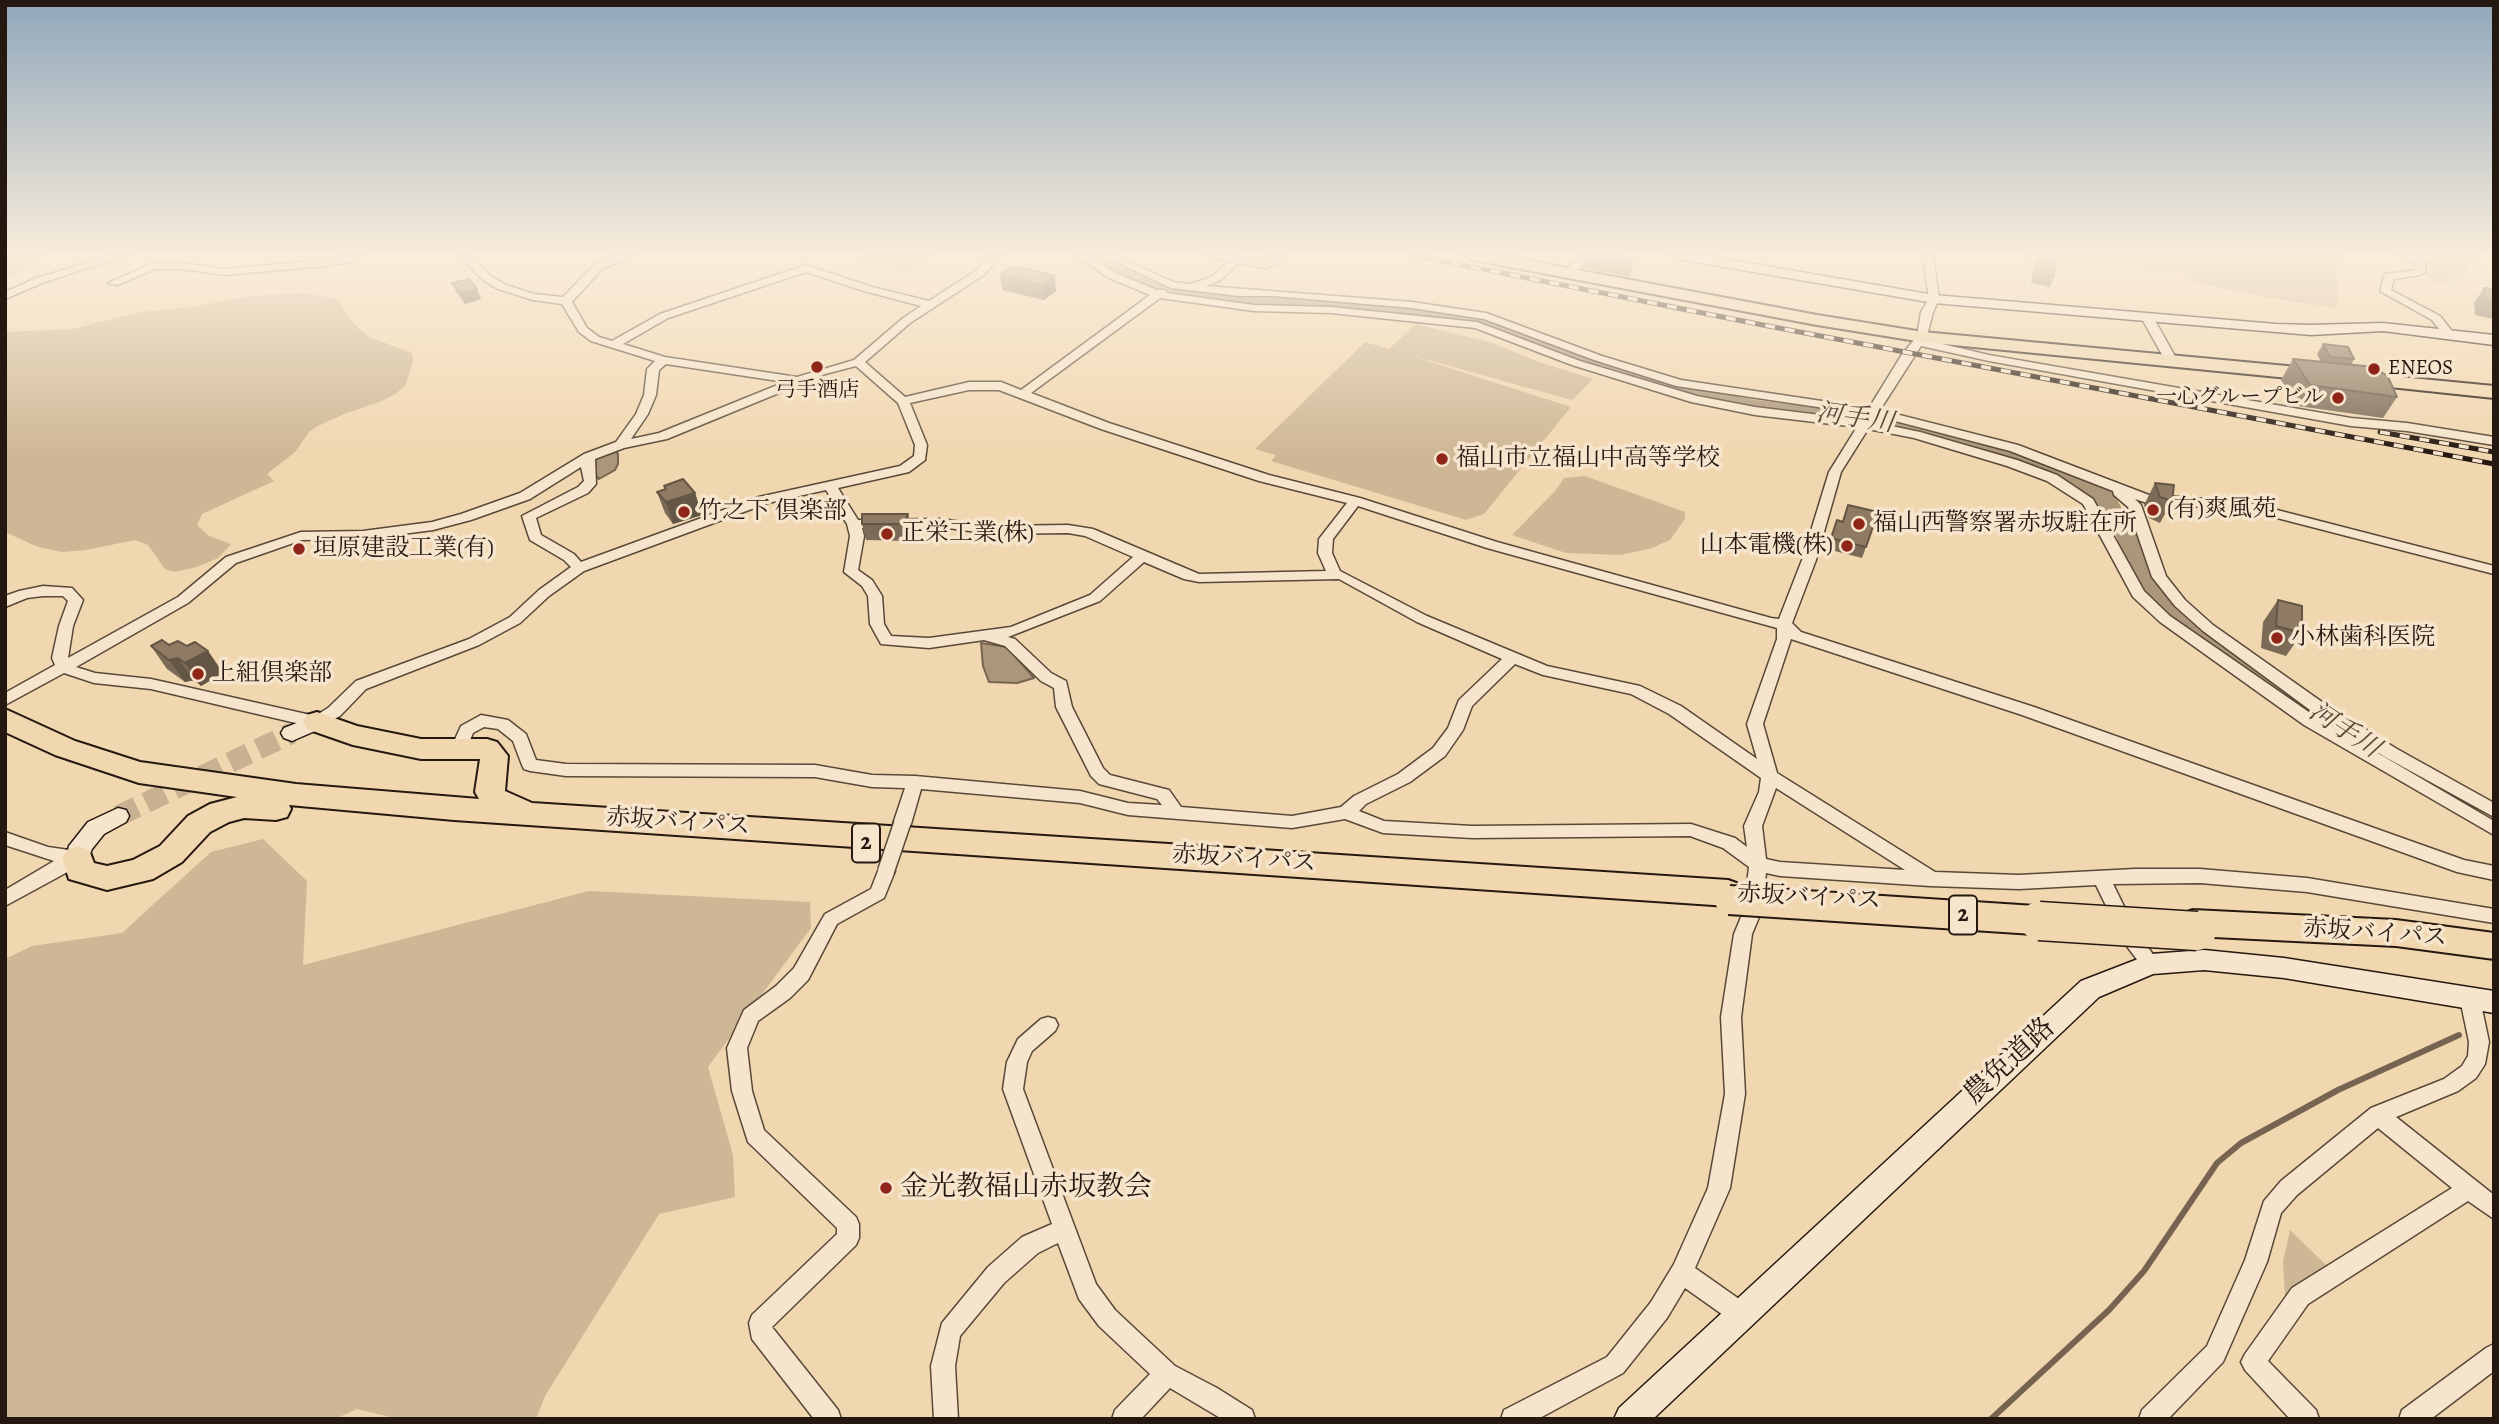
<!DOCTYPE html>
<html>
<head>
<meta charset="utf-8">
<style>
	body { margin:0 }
	#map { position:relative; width:2499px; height:1424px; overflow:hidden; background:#f1d7b0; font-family:Alegreya,serif }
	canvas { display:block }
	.frame { position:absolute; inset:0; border:7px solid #251810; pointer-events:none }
</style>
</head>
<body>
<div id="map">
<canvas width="2499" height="1424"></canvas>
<div class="frame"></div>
</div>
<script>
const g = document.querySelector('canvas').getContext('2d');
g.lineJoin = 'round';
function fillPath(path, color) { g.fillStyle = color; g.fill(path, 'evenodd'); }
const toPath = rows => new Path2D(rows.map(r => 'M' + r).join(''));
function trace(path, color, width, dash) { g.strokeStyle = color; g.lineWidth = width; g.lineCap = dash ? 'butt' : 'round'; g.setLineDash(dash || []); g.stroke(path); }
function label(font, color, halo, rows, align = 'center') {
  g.font = font + ' Alegreya,"Noto Serif JP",serif'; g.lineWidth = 7; g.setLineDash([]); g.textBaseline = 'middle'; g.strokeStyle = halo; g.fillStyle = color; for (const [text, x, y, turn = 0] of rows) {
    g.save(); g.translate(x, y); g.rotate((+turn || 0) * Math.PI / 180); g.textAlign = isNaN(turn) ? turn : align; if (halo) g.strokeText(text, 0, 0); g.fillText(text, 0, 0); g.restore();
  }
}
const green = toPath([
	[5,255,41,255,31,265,5,279],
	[866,255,933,255,903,273,859,259],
	[2024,255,2337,255,2337,308,2263,297,2187,281,2184,273,2027,259],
	[2398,255,2480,255,2465,272,2441,285],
	[304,293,336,299,356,326,369,337,412,353,413,361,406,384,397,393,382,401,344,414,316,427,309,432,295,452,267,474,274,481,202,514,197,525,209,536,231,544,218,558,197,567,174,572,165,569,148,545,135,540,86,550,62,552,38,547,5,532,5,332,72,329,140,312,191,307,252,296],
	[1416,324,1493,343,1539,362,1593,379,1572,400,1406,354,1571,407,1484,514,1466,520,1271,461,1276,455,1255,449,1365,342,1389,349],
	[1585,476,1685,512,1685,519,1670,540,1652,548,1621,555,1566,553,1512,535,1555,491,1564,478],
	[263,839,307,881,303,965,589,891,810,902,811,928,708,1067,733,1155,735,1197,659,1214,545,1396,536,1419,399,1419,357,1409,335,1419,5,1419,5,959,32,946,122,933,211,852],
	[2290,1230,2327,1266,2285,1297,2283,1262]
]);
const water = toPath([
	[614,450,618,454,618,464,615,470,599,479,591,470,593,464,599,455,614,450],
	[981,643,1007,647,1034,678,1017,683,989,682,983,666,981,643]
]);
const stream = toPath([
	[1991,1419,2109,1310,2144,1271,2217,1163,2241,1143,2338,1090,2459,1035]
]);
const river = toPath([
	[1087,255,1108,255,1134,271,1162,284,1183,290,1342,300,1485,317,1611,364,1681,385,1756,400,1897,417,1966,433,2043,455,2087,474,2113,493,2139,538,2151,572,2179,607,2234,648,2387,747,2391,754,2387,761,2377,764,2367,761,2216,660,2161,619,2128,573,2117,538,2096,502,2071,484,2027,465,1954,442,1897,429,1756,412,1670,394,1597,372,1481,328,1342,310,1182,300,1150,292,1122,279,1087,255]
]);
const secondaryTunnel = toPath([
	[118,816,292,733]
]);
const street = toPath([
	[112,255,127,255,42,283,5,299,5,292,34,279,112,255],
	[350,255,361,255,355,261,325,266,224,275,183,269,155,269,117,285,108,283,153,263,183,263,224,269,325,260,350,255],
	[458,255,469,255,492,277,506,285,534,294,563,297,594,265,621,255,635,255,602,269,572,302,587,328,599,337,612,341,660,314,806,265,872,287,929,301,977,270,990,255,1001,255,985,274,910,323,865,362,905,397,969,382,1001,382,1021,390,1150,295,1107,277,1076,255,1088,255,1115,273,1157,290,1166,290,1167,293,1254,305,1331,307,1477,322,1580,361,1697,396,1755,407,1861,420,1865,414,1676,386,1594,360,1484,319,1412,308,1273,296,1239,296,1171,288,1102,255,1115,255,1173,282,1191,284,1213,276,1228,262,1205,255,1226,255,1264,262,1273,255,1284,255,1276,265,1264,268,1238,263,1221,280,1206,286,1412,302,1486,313,1602,356,1681,380,1869,408,1901,356,1917,336,1921,312,1929,299,1923,255,1933,255,1939,299,1933,312,1926,340,1989,355,2351,418,2407,423,2494,437,2494,445,2407,431,2351,426,1989,361,1921,346,1880,410,2018,445,2149,495,2246,502,2494,566,2494,574,2246,510,2147,503,2135,499,2141,505,2166,576,2185,600,2213,625,2322,702,2397,749,2494,803,2494,817,2385,757,2310,710,2203,631,2175,606,2152,577,2128,507,2114,495,2113,491,2010,451,1876,416,1872,422,1920,432,2017,460,2057,475,2093,499,2144,591,2170,616,2316,717,2494,821,2494,835,2304,725,2160,622,2133,597,2083,504,2047,481,2007,466,1914,438,1868,429,1841,472,1816,560,1792,623,1801,632,2034,707,2464,860,2494,866,2494,880,2457,872,2022,715,1791,639,1763,724,1777,773,1935,872,2019,875,2135,869,2200,869,2307,878,2494,909,2494,923,2307,892,2200,883,2113,884,2136,931,2160,964,2158,969,2151,972,2144,969,2123,941,2096,885,2019,889,1930,886,1780,876,1766,873,1762,910,1752,934,1741,1017,1745,1094,1730,1188,1695,1268,1749,1306,1752,1314,1749,1322,1741,1325,1733,1322,1685,1288,1667,1318,1623,1373,1538,1419,1501,1419,1504,1410,1607,1357,1651,1302,1674,1264,1708,1188,1725,1094,1721,1017,1734,934,1744,910,1749,867,1723,848,1690,836,1472,838,1383,833,1345,819,1292,828,1128,815,1080,803,921,789,911,824,908,829,902,830,896,829,893,824,905,788,872,787,815,777,566,776,530,771,524,769,522,765,513,741,498,729,484,727,473,733,465,752,453,752,451,748,461,726,481,715,508,720,526,734,536,760,566,764,815,765,872,775,915,776,1080,791,1128,803,1162,805,1157,799,1099,784,1091,776,1056,707,1054,688,1041,681,1005,646,984,640,929,648,881,644,870,624,868,596,862,586,844,572,850,536,847,524,826,490,768,503,584,571,549,596,520,623,479,645,366,689,340,716,317,728,151,689,94,683,64,673,5,705,5,693,55,665,52,658,59,626,68,601,63,596,43,596,27,598,5,607,5,596,19,591,43,586,72,588,83,600,73,626,68,658,178,597,226,557,301,532,363,531,432,522,461,514,520,493,584,454,616,442,636,414,644,395,647,369,655,361,591,341,579,332,562,304,533,300,498,289,484,281,458,255],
	[806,272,864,291,921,306,902,319,854,360,797,377,665,357,623,344,668,318,806,272],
	[1160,298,1254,311,1331,313,1475,328,1572,365,1691,402,1755,415,1857,427,1829,472,1802,560,1779,619,1771,618,1497,542,1360,498,1269,475,1109,423,1031,393,1160,298],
	[666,364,785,382,659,433,631,439,648,414,656,395,659,370,666,364],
	[856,366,898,403,915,445,914,456,900,466,759,497,581,562,574,554,541,535,536,518,588,493,596,484,595,459,624,448,667,439,825,374,856,366],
	[969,390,999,390,1101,429,1259,481,1347,503,1319,539,1318,553,1326,571,1199,574,1093,529,1068,525,991,526,941,519,858,520,838,488,909,472,925,460,927,445,910,403,969,390],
	[581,467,584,481,578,487,522,516,530,540,564,560,571,567,539,590,510,617,469,639,356,681,328,708,315,716,151,679,95,673,76,667,188,603,236,563,302,540,363,539,433,530,471,520,530,499,581,467],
	[1358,506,1487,548,1777,628,1777,639,1747,724,1757,759,1681,706,1640,686,1547,666,1427,616,1340,571,1332,553,1333,539,1358,506],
	[941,527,991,534,1068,533,1085,536,1133,557,1090,595,1011,627,929,638,891,636,884,624,882,596,872,580,858,570,864,536,862,528,941,527],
	[1144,562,1184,579,1199,582,1339,579,1417,622,1502,659,1459,700,1448,728,1433,748,1398,774,1354,796,1341,807,1292,816,1181,807,1169,790,1110,775,1103,768,1072,707,1066,681,1051,673,1015,639,1008,637,1100,601,1144,562],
	[1515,664,1543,675,1631,694,1669,714,1761,778,1759,792,1744,826,1747,847,1735,838,1691,824,1472,826,1384,821,1359,811,1366,804,1410,782,1445,756,1463,730,1472,706,1515,664],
	[1776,788,1905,870,1780,862,1766,859,1762,826,1776,788],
	[1584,255,1595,255,1572,275,1564,275,1564,271,1584,255],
	[2408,255,2418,255,2425,264,2425,272,2420,275,2394,279,2391,290,2440,316,2455,335,2453,337,2445,337,2432,320,2380,291,2385,274,2415,270,2415,264,2408,255],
	[2143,315,2153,317,2177,360,2175,362,2171,363,2165,360,2141,317,2143,315],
	[5,832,48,847,83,852,87,858,84,863,5,906,5,890,54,861,5,845,5,832],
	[886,864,892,866,895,871,884,898,837,924,808,980,790,998,758,1021,747,1048,752,1091,764,1130,856,1217,859,1224,859,1238,856,1245,772,1327,838,1410,841,1419,814,1419,752,1339,749,1323,752,1315,837,1234,837,1228,748,1142,732,1091,727,1048,744,1010,776,986,794,968,825,914,871,889,880,866,886,864],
	[2470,991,2477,993,2480,999,2489,1042,2485,1064,2476,1078,2458,1091,2396,1117,2494,1195,2494,1219,2468,1201,2308,1304,2268,1361,2316,1410,2319,1419,2290,1419,2245,1370,2241,1362,2245,1354,2292,1288,2452,1188,2378,1128,2297,1195,2281,1213,2267,1262,2223,1362,2168,1419,2139,1419,2142,1410,2207,1346,2245,1260,2264,1201,2281,1181,2371,1108,2444,1079,2462,1066,2468,1056,2469,1042,2460,999,2463,993,2470,991],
	[1048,1017,1055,1019,1058,1025,1055,1031,1032,1051,1027,1062,1023,1089,1096,1284,1115,1310,1175,1366,1217,1388,1252,1410,1255,1419,1222,1419,1170,1388,1141,1419,1112,1419,1115,1410,1150,1374,1099,1326,1079,1299,1058,1243,1038,1253,1004,1283,960,1336,955,1366,958,1419,934,1419,931,1366,942,1323,988,1267,1022,1237,1052,1224,1003,1089,1007,1062,1018,1039,1041,1019,1048,1017],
	[2494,1344,2494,1371,2431,1419,2399,1419,2402,1410,2486,1348,2494,1344]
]);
const secondary = toPath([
	[1671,255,1702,255,1934,295,2276,324,2311,325,2383,323,2494,335,2494,345,2383,331,2311,335,2276,332,1934,303,1678,259,1671,255],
	[317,715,324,717,328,722,324,727,292,741,284,738,281,733,284,728,317,715],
	[118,808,126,810,129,816,126,822,104,834,92,849,86,864,78,867,70,864,66,858,69,846,88,822,118,808],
	[2204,950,2284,958,2494,991,2494,1013,2284,978,2204,970,2153,974,2099,997,1653,1419,1614,1419,1619,1408,2081,981,2151,954,2204,950]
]);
const primary = toPath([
	[1465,255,1498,255,1817,315,1923,332,2319,369,2328,375,2319,381,1923,342,1817,325,1473,260,1465,255],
	[2359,373,2494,386,2494,398,2352,383,2350,379,2352,375,2359,373]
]);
const highway = toPath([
	[5,709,75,741,140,762,296,784,479,799,475,792,480,759,421,759,353,745,307,729,303,722,307,715,317,712,357,726,421,739,487,739,497,742,508,756,505,791,532,803,1728,880,1739,884,1744,893,1739,902,1728,906,454,820,289,805,291,809,287,817,276,820,244,818,229,822,210,832,182,862,153,879,107,890,69,879,62,858,67,850,78,846,89,850,94,863,107,866,133,860,160,846,188,816,210,804,237,797,139,783,55,755,5,732,5,709],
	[2193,910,2396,920,2494,933,2494,959,2396,946,2193,936,2182,932,2177,923,2182,914,2193,910]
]);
const rail = toPath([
	[1412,255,1763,325,2494,464],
	[2380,432,2494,452]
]);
const streetBridge = toPath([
	[886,871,902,824]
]);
const highwayBridgeFar1 = toPath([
	[1729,900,2065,922]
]);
const highwayBridge = toPath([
	[2039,921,2197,931]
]);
const wall = toPath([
	[1586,255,1620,255,1633,262,1630,277,1584,268],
	[2037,259,2054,277,2050,287,2031,283,2033,269],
	[1011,267,1056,291,1044,300,1002,290,1000,275],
	[452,283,481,299,465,304,457,293],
	[2484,288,2494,289,2494,319,2475,315,2474,303],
	[2323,344,2354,359,2351,365,2397,397,2383,418,2298,406,2281,380,2293,359,2321,362,2317,354],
	[2155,483,2172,501,2160,523,2149,518,2144,505],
	[664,486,695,493,702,515,673,524,665,513,657,492,665,489],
	[1848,505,1866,547,1862,558,1827,549,1837,520,1842,522],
	[908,514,911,530,908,541,866,540,862,524],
	[2278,600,2302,633,2286,656,2261,648,2263,622],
	[169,645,187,646,208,651,223,673,201,686,194,680,185,682,167,669,151,646]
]);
const shadedWall = toPath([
	[1055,276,1056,291,1044,300,1042,286],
	[477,289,481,299,465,304,461,294],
	[695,493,702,515,673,524,666,502],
	[908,514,911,530,908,541,904,524],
	[208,651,223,673,201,686,185,663],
	[178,658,194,680,185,682,169,660]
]);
const building = toPath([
	[1595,255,1620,255,1633,262,1595,255],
	[2037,259,2055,262,2054,277,2035,273,2037,259],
	[1011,267,1018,267,1055,276,1042,286,1000,275,1011,267],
	[469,279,477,289,461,294,452,283,469,279],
	[2484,288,2494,289,2494,301,2485,300,2484,288],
	[2323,344,2348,347,2354,359,2330,357,2323,344],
	[2293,359,2375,367,2388,377,2397,397,2310,385,2293,359],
	[683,479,695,493,666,502,657,492,666,489,664,486,683,479],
	[2155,483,2174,485,2172,501,2160,497,2155,483],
	[1848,505,1878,512,1866,547,1831,538,1837,520,1843,522,1848,505],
	[862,514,908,514,904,524,862,524,862,514],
	[2278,600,2302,606,2302,633,2276,626,2278,600],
	[162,640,169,645,178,641,187,646,195,642,208,651,185,663,178,658,169,660,151,646,162,640]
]);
const markers = [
	[817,367,7,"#8f2418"],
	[2374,369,7,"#8f2418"],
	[2338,398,7,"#8f2418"],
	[1442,459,7,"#8f2418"],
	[2153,510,7,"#8f2418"],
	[684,512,7,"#8f2418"],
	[1859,524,7,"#8f2418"],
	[887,534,7,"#8f2418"],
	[1847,546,7,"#8f2418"],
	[299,549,7,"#8f2418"],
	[2277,638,7,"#8f2418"],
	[198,674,7,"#8f2418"],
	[886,1188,7,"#8f2418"]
];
const farPoinames = [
	["ENEOS",2388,369],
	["弓手酒店",817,391,"center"],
	["一心グループビル",2324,398,"right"]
];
const shields = [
	[866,843,28],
	[1963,915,28]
];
const shieldNames = [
	["2",866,843],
	["2",1963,915]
];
const poiNames = [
	["福山市立福山中高等学校",1456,459],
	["(有)爽風苑",2167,510],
	["竹之下 倶楽部",698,512],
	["福山西警察署赤坂駐在所",1873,524],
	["正栄工業(株)",901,534],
	["山本電機(株)",1833,546,"right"],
	["垣原建設工業(有)",313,549],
	["小林歯科医院",2291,638],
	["上組倶楽部",212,674]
];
const streetNames = [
	["赤坂バイパス",678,823,4],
	["赤坂バイパス",1244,860,4],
	["赤坂バイパス",1809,898,3],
	["赤坂バイパス",2375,934,4]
];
const waterNames = [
	["河手川",1855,419,8],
	["河手川",2344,731,33]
];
const nearStreetnames = [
	["農免道路",2010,1062,-43]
];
const nearPoinames = [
	["金光教福山赤坂教会",900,1188]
];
fillPath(green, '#ceb795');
fillPath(water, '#ac967a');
trace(water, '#766450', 2);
trace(stream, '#766450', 6);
fillPath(river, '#ac967a');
trace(secondaryTunnel, '#c8b190', 21, [21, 10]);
trace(street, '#584838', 3);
trace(secondary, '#251810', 3);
trace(primary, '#251810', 4);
trace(highway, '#251810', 4);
fillPath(street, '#f6e5cc');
fillPath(secondary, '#f6e5cc');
fillPath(primary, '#f1d7b0');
fillPath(highway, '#f1d7b0');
trace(rail, '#251810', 5);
trace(rail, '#f6e5cc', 3.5, [10]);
trace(streetBridge, '#584838', 19, []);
trace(highwayBridgeFar1, '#251810', 32, []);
trace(highwayBridge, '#251810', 41, []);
trace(streetBridge, '#f6e5cc', 16);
trace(highwayBridgeFar1, '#f1d7b0', 28);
trace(highwayBridge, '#f1d7b0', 38);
fillPath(wall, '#7b6a55');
fillPath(shadedWall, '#645645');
fillPath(building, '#8f7b63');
trace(building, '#645645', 2);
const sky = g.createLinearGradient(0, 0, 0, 454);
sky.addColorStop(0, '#90a8bc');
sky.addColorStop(0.56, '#f9eddb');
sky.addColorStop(1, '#f9eddb00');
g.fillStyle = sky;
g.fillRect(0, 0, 2499, 454);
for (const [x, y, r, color] of markers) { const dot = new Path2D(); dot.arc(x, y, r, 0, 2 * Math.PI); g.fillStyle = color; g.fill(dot); trace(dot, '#f6e5cc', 2.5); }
label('21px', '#251810', '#f6e5cc', farPoinames, 'left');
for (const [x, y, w] of shields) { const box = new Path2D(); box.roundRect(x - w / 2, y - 19.5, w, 39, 5); g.fillStyle = '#f6e5cc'; g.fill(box); trace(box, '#251810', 2); }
label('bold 23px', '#251810', null, shieldNames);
label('24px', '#251810', '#f6e5cc', poiNames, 'left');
label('24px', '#251810', '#f6e5cc', streetNames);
label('italic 26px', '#5b4a3a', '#f6e5cc', waterNames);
label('28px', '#251810', '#f6e5cc', nearStreetnames);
label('28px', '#251810', '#f6e5cc', nearPoinames, 'left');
</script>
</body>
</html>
